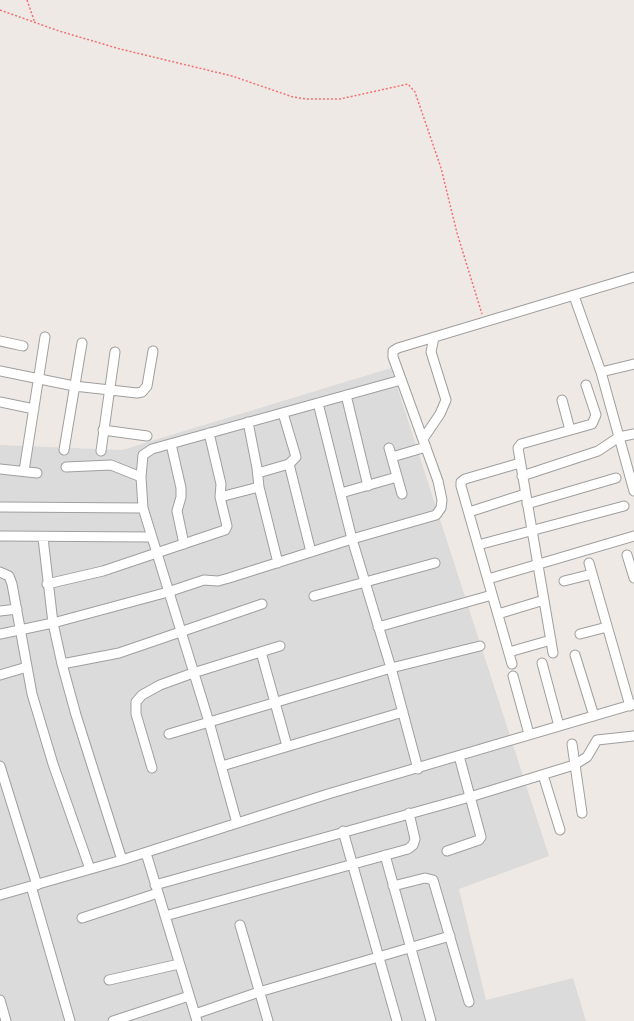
<!DOCTYPE html>
<html>
<head>
<meta charset="utf-8">
<style>
	body { margin:0 }
	canvas { display:block; background:#eee9e4 }
</style>
</head>
<body>
<canvas width="634" height="1021"></canvas>
<script>
const g = document.querySelector('canvas').getContext('2d');
g.lineJoin = 'round';
function fillPath(path, color) { g.fillStyle = color; g.fill(path, 'evenodd'); }
const toPath = rows => new Path2D(rows.map(r => 'M' + r).join(''));
function trace(path, color, width, dash) { g.strokeStyle = color; g.lineWidth = width; g.lineCap = dash ? 'butt' : 'round'; g.setLineDash(dash || []); g.stroke(path); }
const residential = toPath([
	[391,368,549,856,459,889,486,1000,573,978,586,1021,0,1021,0,445,122,450]
]);
const path = toPath([
	[27,0,35,23],
	[0,10,59,31,120,49,232,76,293,97,306,99,340,99,408,84,415,92,441,168,457,233,482,314]
]);
const street = toPath([
	[574,296,601,372,634,491],
	[0,341,23,346],
	[0,371,74,386,137,393,142,392,147,386,153,351],
	[601,372,634,364],
	[346,395,368,486],
	[562,400,570,430],
	[0,402,34,409],
	[318,403,352,539,391,668,418,769],
	[248,422,257,468,259,487,278,563],
	[103,430,147,436],
	[423,439,440,414,446,400,431,352,434,337],
	[171,444,181,488,181,497,177,511,184,544],
	[389,448,402,494],
	[64,450,82,343],
	[101,451,115,352],
	[392,457,426,447],
	[289,464,311,552],
	[66,467,111,465,141,477],
	[0,469,37,473],
	[24,471,45,337],
	[258,473,289,464,296,457,283,413],
	[522,476,598,451,619,437,634,434],
	[341,493,397,477],
	[220,497,259,487],
	[527,504,616,478],
	[0,507,143,508],
	[469,512,525,494],
	[0,536,151,537],
	[43,538,53,623,62,664,76,715,122,860],
	[478,545,624,506],
	[627,555,634,578],
	[589,563,630,706],
	[0,572,9,576,12,584,32,694,53,764,90,869],
	[488,579,634,536],
	[564,581,592,574],
	[47,584,103,571,225,530,227,526,220,497,221,484,209,433],
	[314,596,435,563],
	[0,611,17,609],
	[498,614,544,600],
	[378,627,492,595],
	[0,634,53,623,168,592,204,580,218,581,229,578,352,539,436,515,441,508,442,500,438,481,393,357,393,351,398,348,634,277],
	[580,634,607,627],
	[261,652,287,746],
	[509,652,551,640],
	[553,653,518,448,521,444,592,424,596,415,586,385],
	[575,655,594,716],
	[542,663,559,726],
	[62,664,119,653,262,604],
	[512,664,461,486,461,482,465,479,520,463],
	[0,675,27,667],
	[513,676,529,734],
	[169,734,391,668,480,646],
	[572,744,582,813],
	[0,766,37,885],
	[222,766,403,712],
	[152,768,136,714,136,702,142,695,160,685,193,673,280,646],
	[543,775,560,830],
	[237,823,209,722,143,508,141,477,143,455,152,449,401,380],
	[343,831,397,1021],
	[447,851,479,840,481,837,459,756],
	[146,853,197,1021],
	[385,855,431,1021],
	[155,885,470,797,574,765,587,757,597,740,634,736],
	[31,886,70,1021],
	[393,886,425,878,433,880,469,1002],
	[0,895,122,860,328,794,634,704],
	[165,916,408,849,413,845,415,839,409,813],
	[82,918,158,893],
	[240,925,268,1021],
	[109,980,179,964],
	[0,1000,6,1021],
	[195,1014,259,992,450,936],
	[113,1021,189,996]
]);
fillPath(residential, '#dcdbdb');
trace(street, '#9f9f9f', 11);
trace(path, '#f56f73', 1.5, [2, 2]);
trace(street, '#fff', 9);
</script>
</body>
</html>
